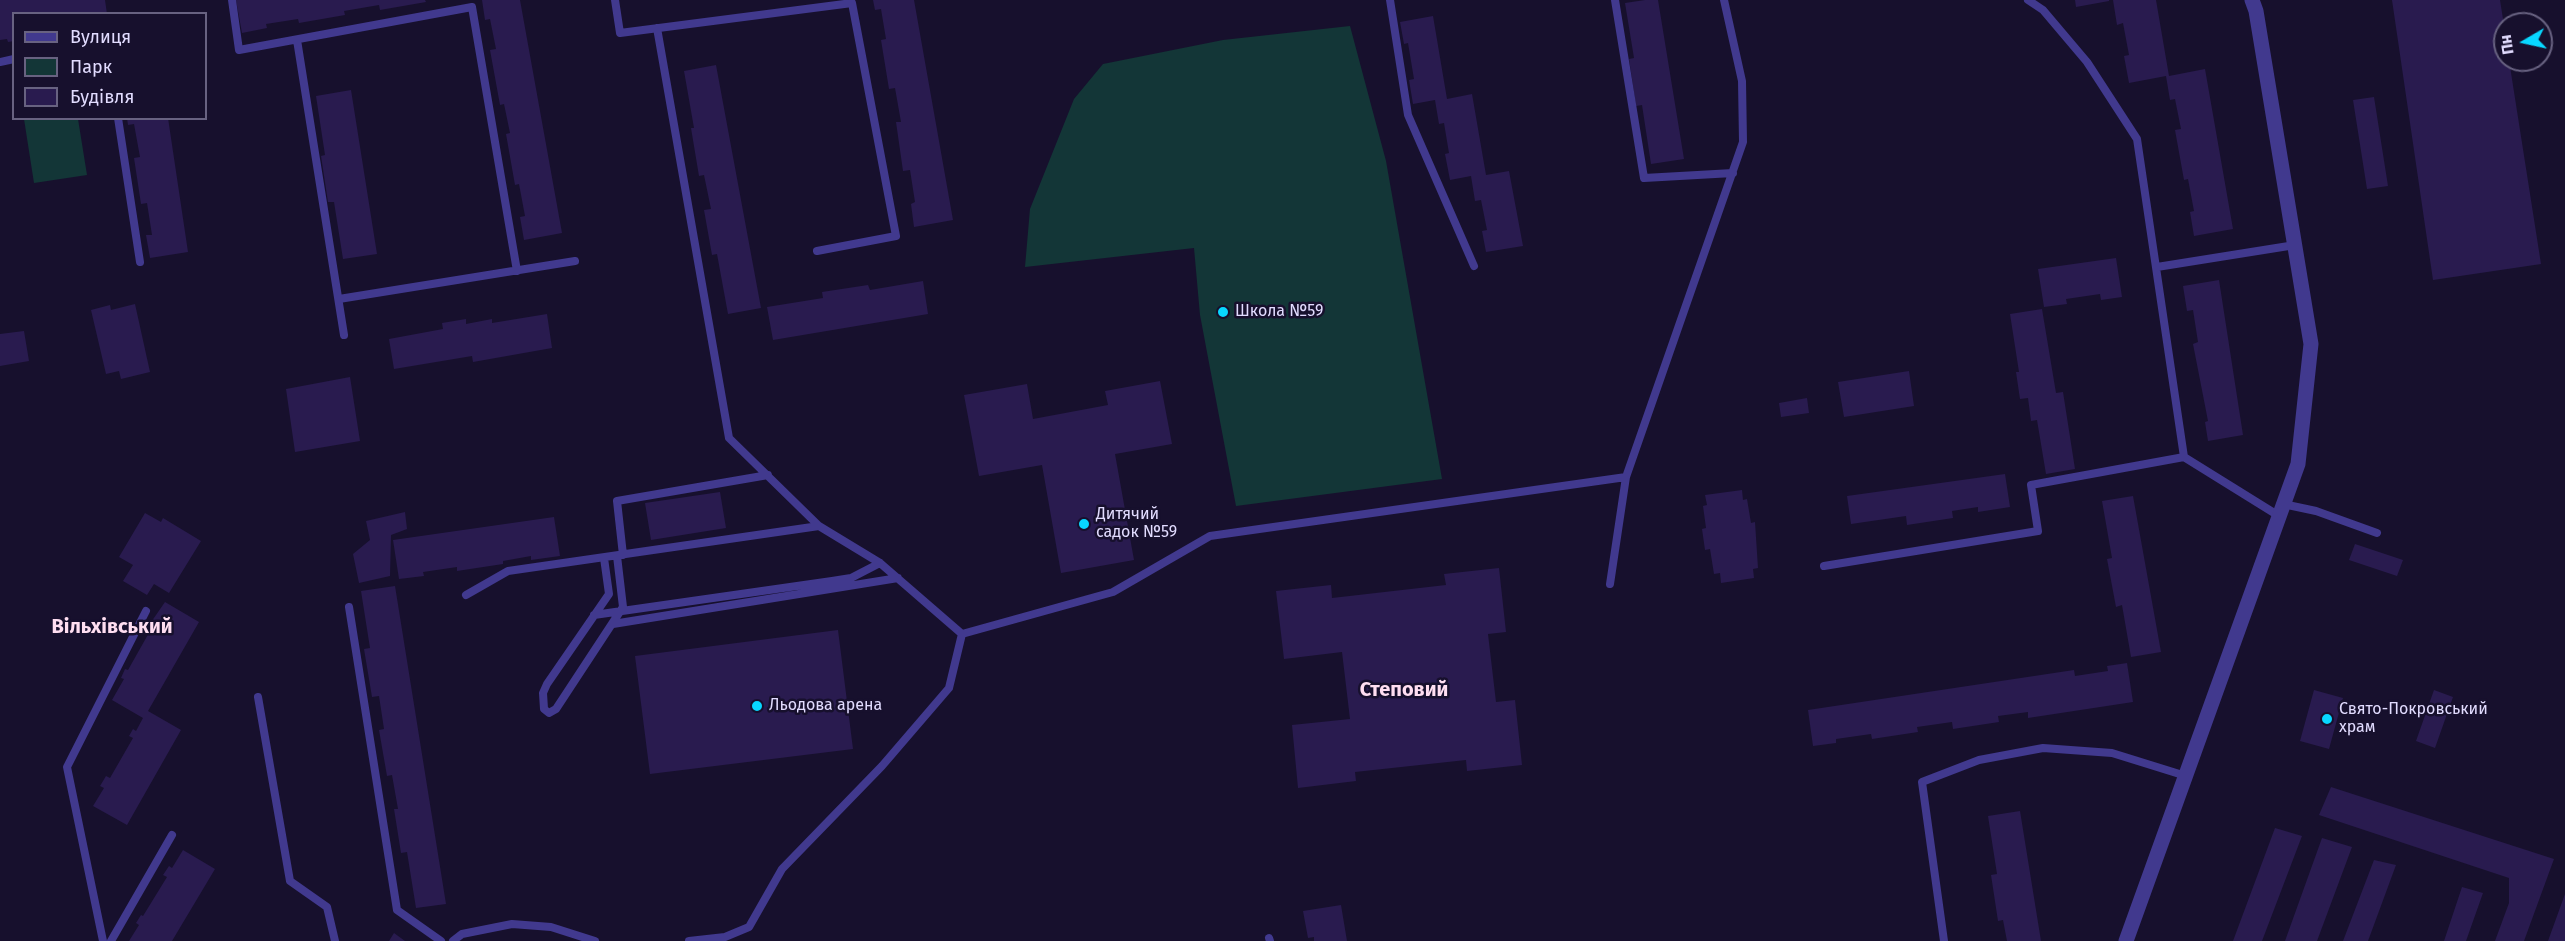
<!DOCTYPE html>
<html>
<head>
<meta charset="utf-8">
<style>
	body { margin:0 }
	#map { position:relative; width:2565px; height:941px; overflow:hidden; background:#17102d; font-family:"Fira Sans",sans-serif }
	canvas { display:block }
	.legend { position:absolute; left:12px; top:12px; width:195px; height:108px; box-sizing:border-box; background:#17102d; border:2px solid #686281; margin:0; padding:8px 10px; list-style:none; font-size:18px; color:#e2dcff }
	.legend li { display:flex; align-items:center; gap:12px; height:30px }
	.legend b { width:30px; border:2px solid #686281 }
	.north { position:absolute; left:2493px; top:12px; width:60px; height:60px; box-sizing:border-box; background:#17102d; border:2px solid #686281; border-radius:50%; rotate:261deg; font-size:16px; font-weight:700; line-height:24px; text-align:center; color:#e2dcff }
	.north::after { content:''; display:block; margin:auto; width:21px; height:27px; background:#08d7ff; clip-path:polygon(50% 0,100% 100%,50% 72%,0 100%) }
</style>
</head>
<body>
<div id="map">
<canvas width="2565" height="941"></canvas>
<ul class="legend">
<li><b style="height:8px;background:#41398e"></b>Вулиця</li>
<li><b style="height:16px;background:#133637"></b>Парк</li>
<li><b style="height:16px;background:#291b4f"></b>Будівля</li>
</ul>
<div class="north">Пн</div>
</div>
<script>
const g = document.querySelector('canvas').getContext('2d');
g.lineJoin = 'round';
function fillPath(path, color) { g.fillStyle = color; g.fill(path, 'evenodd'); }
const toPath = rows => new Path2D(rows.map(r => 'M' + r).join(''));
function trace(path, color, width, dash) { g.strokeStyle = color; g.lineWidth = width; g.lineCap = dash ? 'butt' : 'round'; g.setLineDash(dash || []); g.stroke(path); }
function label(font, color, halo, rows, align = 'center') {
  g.font = font + ' "Fira Sans",sans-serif'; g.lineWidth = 5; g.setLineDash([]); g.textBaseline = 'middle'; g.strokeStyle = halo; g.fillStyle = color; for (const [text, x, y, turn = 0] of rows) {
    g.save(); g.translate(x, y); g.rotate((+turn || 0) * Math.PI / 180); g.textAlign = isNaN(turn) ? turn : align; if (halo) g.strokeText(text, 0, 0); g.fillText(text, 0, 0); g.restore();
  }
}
const green = toPath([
	[1350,26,1386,161,1442,479,1236,506,1200,315,1194,248,1025,267,1030,209,1074,99,1103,64,1223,40],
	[24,119,78,119,87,175,34,183]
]);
const building = toPath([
	[0,0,105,0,107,14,14,14,14,41,8,42,7,39,0,40],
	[236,0,425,0,426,2,380,10,379,5,344,11,345,15,299,23,298,19,266,24,267,28,242,33],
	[482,0,520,0,562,233,524,240,520,217,525,216,519,184,515,185,506,134,510,133,504,104,500,105,490,50,496,49,490,19,485,20],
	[873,0,914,0,953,220,914,227,911,204,915,202,910,170,903,171,896,122,901,122,895,88,889,89,881,40,886,39,881,9,875,10],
	[1645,0,1658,0,1684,159,1651,164,1642,105,1636,106,1629,59,1634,58,1625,3],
	[2075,0,2109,0,2109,1,2076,7],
	[2113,0,2156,0,2169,76,2205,69,2233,229,2194,236,2190,212,2194,211,2188,179,2184,180,2175,130,2181,129,2175,99,2170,100,2166,76,2129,83,2124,56,2129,55,2123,23,2117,25],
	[2392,0,2500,0,2505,32,2505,60,2509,60,2541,264,2433,280],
	[1433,16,1447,99,1472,94,1486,175,1509,171,1523,246,1486,252,1482,231,1487,230,1481,200,1475,201,1471,176,1450,180,1445,154,1449,153,1444,123,1439,124,1435,100,1413,104,1409,80,1414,79,1408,43,1404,44,1400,22],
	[716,65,761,308,728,314,717,254,712,255,704,210,711,209,704,175,699,176,691,128,694,128,684,71],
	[351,90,377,254,343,259,334,202,328,202,321,156,325,155,316,96],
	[2374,97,2388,186,2367,189,2353,100],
	[127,118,168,118,188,252,150,258,146,235,152,235,147,203,141,204,134,158,140,157,134,124,128,125],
	[2116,258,2122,297,2101,300,2100,294,2066,299,2067,304,2044,307,2038,269],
	[2219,280,2243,435,2208,441,2205,422,2208,421,2193,344,2198,342,2193,310,2187,311,2183,286],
	[923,281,928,314,773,340,767,307,823,298,822,292,868,285,870,290],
	[135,304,150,372,121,379,119,371,106,374,91,310,110,305,111,310],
	[2042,309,2056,393,2063,392,2075,469,2046,474,2037,420,2031,421,2028,398,2020,399,2016,372,2019,372,2010,314],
	[547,314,552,348,473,362,472,356,394,369,389,339,443,329,442,323,466,319,466,324,492,319,492,323],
	[24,331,29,361,0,366,0,334],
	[1909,371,1914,406,1844,417,1838,382],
	[350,377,360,441,295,452,286,389],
	[1160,381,1172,444,1115,454,1134,560,1061,573,1042,465,979,476,964,395,1027,384,1033,419,1108,405,1105,391],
	[1807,398,1809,413,1781,417,1779,403],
	[2005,474,2010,507,1978,512,1978,507,1952,511,1953,518,1907,525,1906,516,1851,524,1847,496],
	[1742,490,1743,500,1747,499,1751,523,1755,522,1758,568,1753,569,1754,578,1721,583,1720,573,1714,574,1710,549,1705,550,1702,529,1706,528,1703,506,1707,505,1705,495],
	[720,492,726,528,651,540,645,503],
	[2133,496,2161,652,2131,657,2122,605,2116,607,2107,559,2112,558,2102,501],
	[405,512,407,529,391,535,390,576,359,583,353,554,370,540,366,521],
	[145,513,161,522,163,518,201,541,169,593,154,584,147,595,123,581,133,565,119,557],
	[554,517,560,556,531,560,531,556,503,561,503,564,457,571,457,567,423,572,424,576,399,579,393,540],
	[2355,544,2403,560,2397,576,2349,560],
	[1499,568,1506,632,1488,634,1496,702,1515,700,1522,765,1467,771,1466,760,1355,772,1356,781,1298,788,1292,725,1350,719,1342,652,1284,659,1276,591,1331,585,1332,598,1446,585,1444,574],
	[395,586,446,904,416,908,407,852,401,853,394,809,398,809,392,775,387,776,379,730,384,729,379,696,372,697,364,649,370,648,361,591],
	[165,602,199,622,148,711,181,730,127,825,93,806,104,788,100,786,106,776,110,778,133,738,129,736,133,729,136,731,143,718,112,700,124,679,121,678,125,669,128,670,150,631,147,628],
	[838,630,853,749,650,774,635,656],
	[2127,663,2133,702,2028,718,2028,712,1998,716,1999,722,1953,729,1952,722,1917,727,1918,732,1872,739,1871,734,1836,739,1836,743,1813,746,1808,710,2074,670,2075,676,2108,671,2107,666],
	[2314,690,2343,698,2329,749,2300,741],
	[2434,690,2453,697,2435,748,2416,741],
	[2331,787,2554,859,2524,941,2495,941,2509,903,2509,878,2319,815],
	[2020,811,2041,941,2007,941,2003,920,1998,921,1991,875,1997,874,1988,816],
	[2275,828,2302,836,2262,941,2233,941],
	[2322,838,2352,847,2317,941,2285,941],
	[183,850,215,869,172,941,129,941,139,925,136,923,141,915,143,916,167,877,163,875,169,866,172,868],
	[2374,860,2396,865,2368,941,2343,941],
	[2462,887,2483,893,2466,941,2444,941],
	[2565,894,2565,941,2548,941],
	[1341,905,1347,941,1314,941,1314,937,1308,938,1303,911],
	[394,933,405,941,389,941]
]);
const service = toPath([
	[232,0,239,50,472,7,517,271],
	[615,0,620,33,852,3,896,236,817,251],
	[1390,0,1408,115,1474,266],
	[1615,0,1644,178,1733,173],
	[2028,0,2043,10,2087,62,2137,139,2184,457],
	[657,28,729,438,819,526],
	[297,40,344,335],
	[0,62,14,59],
	[118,118,140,262],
	[2157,267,2295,245],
	[339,299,575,261],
	[1626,477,1743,142,1742,81,1724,0],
	[2283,504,2316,511,2377,533],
	[623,555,617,501,768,475],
	[604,558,609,594,547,684,543,693,544,709,549,713,556,709,623,607,617,556],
	[1824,566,2038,531,2031,485,2184,457,2279,516],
	[466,595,508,571,819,526,880,563,962,634,949,688,882,766,782,869,749,927,725,937,689,941],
	[349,607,397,910,441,941],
	[594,615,832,581,851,578,880,563],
	[613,624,898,578],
	[962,634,1113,592,1210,536,1626,477,1610,584],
	[258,697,290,881,327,907,335,941],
	[1269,938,1270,941],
	[103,941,67,767,146,611],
	[111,941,172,835],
	[453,941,462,934,512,924,551,927,595,941],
	[1944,941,1922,782,1979,760,2043,748,2112,753,2186,776]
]);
const minor = toPath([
	[2126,941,2298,464,2311,344,2256,11,2252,0]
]);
const markers = [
	[1223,312,6,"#08d7ff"],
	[1084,524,6,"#08d7ff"],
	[757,706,6,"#08d7ff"],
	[2327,719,6,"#08d7ff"]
];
const poiNames = [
	["Школа №59",1235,312],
	["Дитячий",1096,515],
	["садок №59",1096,533],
	["Льодова арена",769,706],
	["Свято-Покровський",2339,710],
	["храм",2339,728]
];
const quarterNames = [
	["Вільхівський",112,627],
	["Степовий",1404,690]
];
fillPath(green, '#133637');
fillPath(building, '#291b4f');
trace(service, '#41398e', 8);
trace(minor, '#41398e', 15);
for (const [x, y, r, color] of markers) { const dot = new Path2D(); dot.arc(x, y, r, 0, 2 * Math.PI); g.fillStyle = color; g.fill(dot); trace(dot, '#17102d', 2); }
label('16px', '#e2dcff', '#17102d', poiNames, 'left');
label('bold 20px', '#ffdef1', '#17102d', quarterNames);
</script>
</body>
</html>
